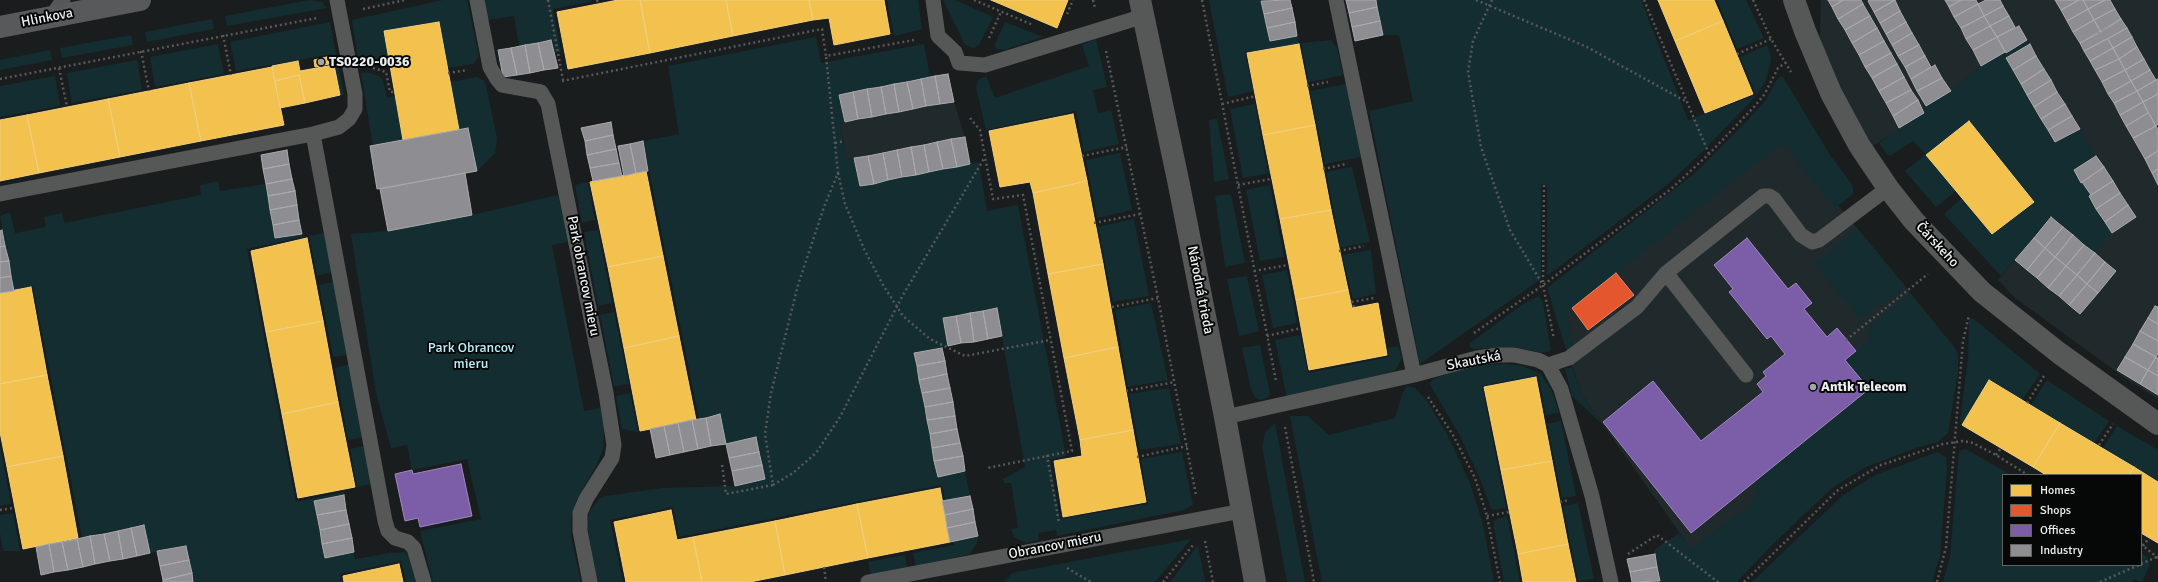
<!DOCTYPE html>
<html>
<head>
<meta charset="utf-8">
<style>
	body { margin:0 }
	#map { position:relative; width:2158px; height:582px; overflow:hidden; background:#1a1d1e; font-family:Signika,sans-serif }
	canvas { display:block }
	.legend { position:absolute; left:2002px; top:474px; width:140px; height:92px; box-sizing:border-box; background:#060808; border:1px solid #626464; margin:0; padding:5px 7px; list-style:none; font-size:12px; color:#ecefef }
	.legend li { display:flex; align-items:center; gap:8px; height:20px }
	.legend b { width:20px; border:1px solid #626464 }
</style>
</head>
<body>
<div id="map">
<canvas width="2158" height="582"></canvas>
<ul class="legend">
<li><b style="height:11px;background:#f2c14e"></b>Homes</li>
<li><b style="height:11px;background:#e4572e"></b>Shops</li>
<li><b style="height:11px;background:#7b5ea7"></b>Offices</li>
<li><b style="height:11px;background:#8d8d92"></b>Industry</li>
</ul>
</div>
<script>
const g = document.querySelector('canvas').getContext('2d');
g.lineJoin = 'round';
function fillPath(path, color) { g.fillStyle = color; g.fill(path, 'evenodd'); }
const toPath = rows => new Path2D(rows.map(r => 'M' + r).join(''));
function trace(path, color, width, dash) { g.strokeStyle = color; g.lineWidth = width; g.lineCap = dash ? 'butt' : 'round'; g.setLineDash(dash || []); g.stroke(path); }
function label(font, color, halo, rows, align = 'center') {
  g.font = font + ' Signika,sans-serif'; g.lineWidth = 4; g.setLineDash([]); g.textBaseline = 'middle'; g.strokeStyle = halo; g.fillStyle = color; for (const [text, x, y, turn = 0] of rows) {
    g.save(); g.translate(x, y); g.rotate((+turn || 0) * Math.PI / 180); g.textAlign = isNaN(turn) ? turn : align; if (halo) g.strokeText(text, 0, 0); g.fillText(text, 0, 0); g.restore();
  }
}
const built = toPath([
	[1821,0,2158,0,2158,399,2132,383,2015,298,1998,280,2080,183,2006,58,2029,44,2027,40,1981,66,1951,91,1922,108,1924,113,1873,146,1846,116,1820,39],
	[948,74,954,102,965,137,970,164,860,186,854,158,847,160,840,123,845,122,839,95],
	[1781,135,1955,348,1692,550,1582,395,1555,315]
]);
const green = toPath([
	[309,0,322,2,327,8,227,26,225,16],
	[443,0,467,0,479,57,473,64,447,68,439,22,384,31,390,65,376,64,358,58,352,20],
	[484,0,591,0,591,2,553,9,561,52,554,53,551,40,519,46,514,16,488,20],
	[887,0,918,0,922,29,894,36],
	[943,0,955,0,993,17,979,45,974,48,965,45],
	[1209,0,1261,0,1270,41,1297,36,1299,44,1245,52,1252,87,1254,87,1254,91,1228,97],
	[1376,0,1641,0,1688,120,1756,95,1741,60,1738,58,1767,45,1771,56,1770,65,1765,82,1756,96,1703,151,1668,184,1547,276,1547,185,1541,184,1541,279,1420,364,1369,111,1413,101,1399,35,1383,35],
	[1717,0,1746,0,1764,38,1737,49],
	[212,19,214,29,147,42,145,32],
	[330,22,344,95,340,95,332,54,236,71,230,42],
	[1005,22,1043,37,1004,50,996,49,995,44],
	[131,35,133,45,62,58,60,48],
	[816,37,821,63,924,44,930,77,839,95,845,122,840,123,847,160,854,158,860,186,979,162,987,211,1018,205,1066,456,1050,460,1060,519,1148,504,1141,459,1182,452,1193,505,1184,510,1057,536,1056,530,1038,533,1039,540,1026,543,1014,537,1011,529,1018,528,1011,483,1004,483,1003,479,1025,467,997,309,943,318,948,346,914,353,937,476,965,471,970,496,945,501,942,485,679,537,673,507,610,520,623,582,597,582,587,524,589,512,599,499,605,496,663,488,735,486,765,479,756,438,726,444,720,414,699,419,643,141,679,134,668,66],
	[1096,39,1107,87,1093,90,1098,113,1111,110,1119,144,1084,152,1076,111,986,130,976,87,978,80,986,76,995,98,1089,66,1082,45],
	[1331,40,1337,48,1343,75,1306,83,1306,80,1308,79,1301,43],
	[2027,40,2030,44,2006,58,2055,142,2080,129,2096,156,2074,170,2080,183,2082,182,2091,195,2089,197,2112,233,2095,253,2051,217,2001,276,1944,214,1962,198,1992,234,2033,202,1969,121,1927,154,1956,191,1936,207,1905,171,1926,154,1913,141,1890,156,1886,153,1879,143,1899,128,1924,113,1922,108,1951,91,1981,66],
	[218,44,224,74,155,87,150,57],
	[50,50,52,60,0,70,0,60],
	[137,60,142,90,72,103,67,73],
	[367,72,379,76,383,80,387,98,395,96,403,140,373,146,361,73],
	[55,76,60,106,0,117,0,86],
	[477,77,485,81,497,138,495,153,477,171,468,128,459,130,450,82],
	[1780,77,1783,77,1830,155,1851,183,1853,188,1853,194,1835,208,1784,146,1780,145,1568,311,1567,316,1574,346,1566,349,1547,288,1694,174,1746,122,1765,101,1776,81],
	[1346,84,1361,157,1325,164,1310,91],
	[1255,104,1267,169,1270,169,1270,173,1243,178,1230,109],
	[1217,119,1229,179,1214,182,1209,120],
	[1120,153,1132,210,1097,218,1086,160],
	[1352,167,1370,242,1339,248,1338,245,1340,244,1326,172],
	[218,181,220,191,266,184,275,238,302,234,303,237,247,249,296,502,344,492,344,495,315,501,325,558,354,552,355,559,390,553,405,552,410,556,417,582,406,582,401,561,340,574,341,582,193,582,186,546,150,553,144,525,82,537,33,287,14,291,0,216,10,212,15,233,46,227,44,217,62,213,65,223,201,195,200,185],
	[588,182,595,220,582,223,575,185],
	[1270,185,1284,257,1260,261,1246,190],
	[1231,194,1245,263,1225,267,1215,196],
	[558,195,568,242,552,245,584,411,601,408,604,428,603,449,596,466,576,501,571,519,571,537,581,582,433,582,420,531,481,519,467,459,412,470,407,445,391,448,376,393,351,234,388,231,472,215],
	[1134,219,1149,296,1113,302,1098,227],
	[1857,228,1906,287,1860,319,1812,262,1819,261],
	[598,230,612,303,598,306,584,232],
	[324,233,332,272,317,276,309,236],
	[1371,250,1376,294,1353,299,1342,255],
	[1287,270,1297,323,1273,328,1262,275],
	[1247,276,1259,331,1239,336,1227,279],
	[333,282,347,355,333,357,319,285],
	[1909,292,1955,348,1958,354,1958,372,1948,433,1938,442,1916,448,1866,467,1832,488,1772,545,1737,582,1661,582,1654,550,1679,533,1692,549,1751,504,1759,478,1869,390,1845,360,1869,340,1869,326,1909,295],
	[1539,296,1543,302,1551,351,1544,353,1513,347,1473,349,1470,347,1470,343,1526,302],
	[1151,303,1168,380,1128,387,1115,310],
	[614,312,629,384,614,386,600,315],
	[1969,318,1974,319,2040,374,2022,400,1962,425,1960,420,1968,359],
	[1300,335,1308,373,1389,357,1388,348,1398,346,1402,358,1395,371,1287,398,1275,340],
	[1260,345,1270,394,1269,397,1260,400,1255,397,1251,389,1242,348],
	[349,364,363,437,348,440,335,368],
	[1506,364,1523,366,1541,374,1552,391,1559,413,1546,415,1538,375,1482,386,1506,508,1495,510,1491,509,1481,481,1460,436,1429,383,1435,378,1479,365],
	[1572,367,1582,395,1603,425,1572,396,1565,369],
	[2047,380,2109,421,2094,443,2031,405],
	[1407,386,1415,388,1427,401,1448,436,1470,483,1483,524,1494,582,1322,582,1290,416,1308,416,1329,435,1395,418,1402,394],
	[1169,388,1181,444,1140,450,1129,394],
	[630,393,638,432,622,429,616,396],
	[1561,421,1576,496,1562,498,1547,424],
	[1275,423,1305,582,1287,582,1262,447,1265,433],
	[2117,426,2158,450,2158,482,2103,448],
	[0,445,11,504,0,506],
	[365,446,372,484,357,487,350,449],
	[1966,449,2011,475,2003,475,2003,565,2141,565,2141,553,2147,557,2150,564,2142,582,2134,579,2132,582,1943,582,1950,557,1959,451],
	[1937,452,1946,457,1947,469,1940,556,1932,582,1752,582,1842,496,1875,475],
	[1578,503,1594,579,1578,581,1563,506],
	[13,513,20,551,3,551,0,533,0,515],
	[1507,516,1520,582,1504,582,1493,524,1496,519],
	[978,536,977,543,970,554,916,566,913,553,954,545,953,541],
	[1191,539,1155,582,1005,582,1012,573],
	[1198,545,1205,582,1170,582],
	[905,555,907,567,871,575,868,562]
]);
const homes = toPath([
	[618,0,640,0,650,53,568,69,557,12,618,0],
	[640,0,726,0,733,36,650,53,640,0],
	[726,0,809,0,813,20,733,36,726,0],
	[809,0,884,0,890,34,834,45,829,18,813,20,809,0],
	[991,0,1068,0,1057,28,991,0],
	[1658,0,1714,0,1723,21,1675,41,1658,0],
	[1723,21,1753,94,1705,113,1675,41,1723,21],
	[439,22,459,130,403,140,384,31,439,22],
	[1299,44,1315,125,1263,135,1247,53,1299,44],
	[327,57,329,64,315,67,314,60,327,57],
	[298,61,300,71,334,65,340,95,305,103,299,75,275,81,272,66,298,61],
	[272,67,284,125,201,141,189,83,272,67],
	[299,75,305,103,280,108,275,81,299,75],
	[189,83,201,141,120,157,108,99,189,83],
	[108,99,120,157,39,173,27,115,108,99],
	[1073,114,1087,181,1033,193,1030,182,1000,187,989,131,1073,114],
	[27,115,39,173,0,181,0,120,27,115],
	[1969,121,2034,202,1992,234,1926,155,1969,121],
	[1315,125,1331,210,1280,219,1263,135,1315,125],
	[646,171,663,256,608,267,590,182,646,171],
	[1087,181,1103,264,1048,274,1033,193,1087,181],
	[1331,210,1348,290,1296,300,1280,219,1331,210],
	[307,238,323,321,266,332,251,251,307,238],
	[663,256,679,336,624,348,608,267,663,256],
	[1103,264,1118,347,1064,358,1048,274,1103,264],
	[31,287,47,375,0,384,0,293,31,287],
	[1348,290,1352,308,1378,303,1387,355,1309,370,1296,300,1348,290],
	[323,321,338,402,282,414,266,332,323,321],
	[679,336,696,420,640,431,624,348,679,336],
	[1118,347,1133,430,1080,440,1064,358,1118,347],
	[47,375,63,456,7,467,0,432,0,384,47,375],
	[1536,377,1552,461,1501,470,1484,387,1536,377],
	[1989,380,2060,423,2033,467,1962,425,1989,380],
	[338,402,355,487,298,498,282,414,338,402],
	[2060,423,2134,467,2129,475,2046,475,2033,467,2060,423],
	[1133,430,1146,502,1063,517,1054,461,1082,456,1080,440,1133,430],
	[63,456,78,538,23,549,7,467,63,456],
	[1552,461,1568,544,1518,554,1501,470,1552,461],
	[2134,467,2158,482,2158,543,2141,533,2141,475,2129,475,2134,467],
	[940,488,950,542,868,558,857,504,940,488],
	[857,504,868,558,785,575,775,521,857,504],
	[671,510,677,540,693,537,702,582,626,582,614,522,671,510],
	[775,521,785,575,750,582,702,582,693,537,775,521],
	[1568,544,1576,582,1523,582,1518,554,1568,544],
	[399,564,403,582,344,582,343,576,399,564]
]);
const shops = toPath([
	[1616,273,1634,295,1588,330,1572,308,1616,273]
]);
const offices = toPath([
	[1747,238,1788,289,1796,283,1812,303,1804,309,1827,337,1837,328,1856,351,1845,360,1869,389,1691,533,1603,422,1653,381,1701,441,1763,392,1757,384,1766,376,1763,372,1785,354,1771,336,1767,339,1729,292,1733,289,1714,265,1747,238],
	[461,464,472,516,420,527,418,518,405,521,395,474,412,470,413,474,461,464]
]);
const industry = toPath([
	[1290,0,1292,8,1264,14,1261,1,1290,0],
	[1346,0,1376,0,1377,7,1349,13,1346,0],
	[1828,0,1843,0,1832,7,1828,0],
	[1843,0,1861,0,1863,4,1838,19,1832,7,1843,0],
	[1869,0,1895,0,1874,12,1868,1,1869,0],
	[1895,0,1900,11,1880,23,1874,12,1895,0],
	[1945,0,1961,0,1949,7,1945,0],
	[1961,0,1976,0,1978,4,1954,17,1949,7,1961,0],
	[1986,0,2000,0,2003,6,1984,16,1978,4,1986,0],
	[2055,0,2079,0,2061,10,2055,0],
	[2079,0,2083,0,2088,9,2067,21,2061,10,2079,0],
	[2083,0,2105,0,2088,9,2083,0],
	[2105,0,2110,0,2115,9,2094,20,2088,9,2105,0],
	[1863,4,1870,16,1845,30,1838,19,1863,4],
	[1978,4,1984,16,1961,28,1954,17,1978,4],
	[2003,6,2009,16,1990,26,1984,16,2003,6],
	[1377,7,1380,21,1352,27,1349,13,1377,7],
	[1292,8,1295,22,1267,28,1264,14,1292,8],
	[2088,9,2094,20,2073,32,2067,21,2088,9],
	[2115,9,2121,19,2101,32,2094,20,2115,9],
	[1900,11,1906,22,1886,34,1880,23,1900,11],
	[1870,16,1877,28,1852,43,1845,30,1870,16],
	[1984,16,1990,26,1966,39,1961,28,1984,16],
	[2009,16,2015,27,1997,37,1990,26,2009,16],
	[2121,19,2127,28,2084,51,2080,43,2121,19],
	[2094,20,2101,32,2080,43,2073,32,2094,20],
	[1380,21,1383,35,1355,41,1352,27,1380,21],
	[1295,22,1297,36,1270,41,1267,28,1295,22],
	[1906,22,1912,33,1892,45,1886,34,1906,22],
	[1990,26,1997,37,1973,50,1966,39,1990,26],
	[2019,26,2027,40,2006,53,1997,37,2019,26],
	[1877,28,1884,41,1859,55,1852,43,1877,28],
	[2127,28,2132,37,2113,48,2108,39,2127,28],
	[1912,33,1919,45,1898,56,1892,45,1912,33],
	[1997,37,2005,52,1981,66,1973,50,1997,37],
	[2132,37,2137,47,2119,59,2113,48,2132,37],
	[2108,39,2113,48,2090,61,2084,51,2108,39],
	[551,40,558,68,544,70,538,43,551,40],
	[1884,41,1891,53,1865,67,1859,55,1884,41],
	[538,43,544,70,530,73,525,45,538,43],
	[2030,44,2036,56,2013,70,2006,58,2030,44],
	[525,45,530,73,517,75,511,48,525,45],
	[1919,45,1925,56,1905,67,1898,56,1919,45],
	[2137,47,2144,59,2125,70,2119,59,2137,47],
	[511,48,517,75,503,77,498,50,511,48],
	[2113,48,2119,59,2095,70,2090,61,2113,48],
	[1891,53,1897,64,1872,78,1865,67,1891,53],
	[1925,56,1931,67,1911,79,1905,67,1925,56],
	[2036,56,2044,69,2021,84,2013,70,2036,56],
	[2119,59,2125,70,2102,82,2095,70,2119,59],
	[2144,59,2150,70,2131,81,2125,70,2144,59],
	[1897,64,1904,77,1879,91,1872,78,1897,64],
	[1935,65,1942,78,1917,91,1911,79,1935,65],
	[2044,69,2051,80,2027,95,2021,84,2044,69],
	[2125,70,2131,81,2108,94,2102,82,2125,70],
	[2150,70,2156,80,2137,91,2131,81,2150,70],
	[948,74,954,102,940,104,935,76,948,74],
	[935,76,940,104,926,106,921,79,935,76],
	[1904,77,1911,90,1886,103,1879,91,1904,77],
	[1942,78,1951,91,1926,106,1917,91,1942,78],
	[921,79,926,106,913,109,907,82,921,79],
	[2158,79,2158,94,2143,102,2137,91,2158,79],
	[2051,80,2057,92,2034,107,2027,95,2051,80],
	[2131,81,2137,91,2114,103,2108,94,2131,81],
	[907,82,913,109,899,112,894,84,907,82],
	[894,84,899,112,886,114,881,87,894,84],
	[881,87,886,114,872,117,867,89,881,87],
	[867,89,872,117,858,119,853,92,867,89],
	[1911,90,1918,100,1893,116,1886,103,1911,90],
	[2137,91,2143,102,2120,115,2114,103,2137,91],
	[853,92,858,119,845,122,839,95,853,92],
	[2057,92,2065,104,2041,119,2034,107,2057,92],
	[2158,94,2158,124,2156,126,2143,102,2158,94],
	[1918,100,1924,113,1899,128,1893,116,1918,100],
	[2143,102,2148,113,2126,126,2120,115,2143,102],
	[2065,104,2072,116,2048,130,2041,119,2065,104],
	[2148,113,2156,126,2133,138,2126,126,2148,113],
	[2072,116,2080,129,2055,142,2048,130,2072,116],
	[611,122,613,135,585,141,581,128,611,122],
	[2156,126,2158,129,2158,151,2145,159,2133,138,2156,126],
	[468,128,477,171,377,189,370,146,468,128],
	[613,135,616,149,587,155,585,141,613,135],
	[965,137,970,164,957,167,951,139,965,137],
	[951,139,957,167,943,169,937,142,951,139],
	[643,141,648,171,636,173,630,144,643,141],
	[937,142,943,169,929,172,924,145,937,142],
	[630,144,636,173,624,176,618,146,630,144],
	[924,145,929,172,916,175,911,147,924,145],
	[911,147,916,175,902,177,897,150,911,147],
	[616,149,619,163,590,168,587,155,616,149],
	[287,150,289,164,263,169,261,155,287,150],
	[897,150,902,177,888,180,883,153,897,150],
	[2158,151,2158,169,2152,173,2145,159,2158,151],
	[883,153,888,180,874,184,868,156,883,153],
	[868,156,874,184,860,186,854,158,868,156],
	[2096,156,2104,167,2081,183,2074,170,2096,156],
	[619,163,622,176,593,181,590,168,619,163],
	[289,164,292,179,266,184,263,169,289,164],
	[2104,167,2113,181,2091,195,2082,182,2104,167],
	[2158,169,2158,185,2152,173,2158,169],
	[465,173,472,215,388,231,380,189,465,173],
	[292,179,295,191,268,196,266,184,292,179],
	[2113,181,2120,193,2096,209,2089,196,2113,181],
	[295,191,297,205,270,210,268,196,295,191],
	[2120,193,2128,205,2105,222,2096,209,2120,193],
	[297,205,299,220,273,225,270,210,297,205],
	[2128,205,2136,217,2112,233,2105,222,2128,205],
	[2051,217,2063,227,2045,248,2034,238,2051,217],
	[299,220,302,234,275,238,273,225,299,220],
	[2063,227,2073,235,2055,257,2045,248,2063,227],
	[2,230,5,246,0,247,0,231,2,230],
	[2073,235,2084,245,2066,266,2055,257,2073,235],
	[2034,238,2045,248,2027,270,2015,260,2034,238],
	[2084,245,2095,253,2077,275,2066,266,2084,245],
	[5,246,9,261,0,262,0,247,5,246],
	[2045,248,2055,257,2037,278,2027,270,2045,248],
	[2095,253,2105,262,2087,284,2077,275,2095,253],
	[2055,257,2066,266,2048,288,2037,278,2055,257],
	[9,261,11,276,0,278,0,262,9,261],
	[2105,262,2116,271,2098,293,2087,284,2105,262],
	[2066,266,2077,275,2059,296,2048,288,2066,266],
	[2077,275,2087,284,2069,305,2059,296,2077,275],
	[11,276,14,291,0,293,0,278,11,276],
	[2087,284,2098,293,2080,314,2069,305,2087,284],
	[2155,306,2158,307,2158,324,2148,318,2155,306],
	[997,308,1002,336,988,339,983,311,997,308],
	[983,311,988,339,974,342,970,313,983,311],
	[970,313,974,342,961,343,956,316,970,313],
	[956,316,961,343,948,346,943,318,956,316],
	[2148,318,2158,324,2158,341,2140,331,2148,318],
	[2140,331,2158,341,2158,354,2156,357,2133,344,2140,331],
	[2133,344,2156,357,2148,370,2125,357,2133,344],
	[942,348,945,361,917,366,914,353,942,348],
	[2125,357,2148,370,2140,384,2117,370,2125,357],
	[2156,357,2158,358,2158,376,2148,370,2156,357],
	[945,361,947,374,919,380,917,366,945,361],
	[2148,370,2158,376,2158,395,2140,384,2148,370],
	[947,374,950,388,922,393,919,380,947,374],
	[950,388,953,402,925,407,922,393,950,388],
	[953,402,955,416,927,420,925,407,953,402],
	[720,414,726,444,711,446,706,418,720,414],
	[955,416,957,429,930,434,927,420,955,416],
	[706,418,711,446,698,449,692,420,706,418],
	[692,420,698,449,684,452,678,423,692,420],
	[678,423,684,452,670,455,664,426,678,423],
	[664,426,670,455,656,458,650,429,664,426],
	[957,429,960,443,932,448,930,434,957,429],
	[756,437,759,452,729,458,726,444,756,437],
	[960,443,963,456,934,461,932,448,960,443],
	[759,452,762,465,732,471,729,458,759,452],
	[963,456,965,471,938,477,934,461,963,456],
	[762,465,765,479,735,486,732,471,762,465],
	[344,495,346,510,317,515,314,501,344,495],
	[970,496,973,509,945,515,942,501,970,496],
	[973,509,975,522,947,528,945,515,973,509],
	[346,510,349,524,320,530,317,515,346,510],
	[975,522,978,536,950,542,947,528,975,522],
	[349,524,352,538,322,544,320,530,349,524],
	[144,525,150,553,137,556,131,528,144,525],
	[131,528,137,556,123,559,118,531,131,528],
	[118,531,123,559,110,561,104,534,118,531],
	[104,534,110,561,95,564,90,536,104,534],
	[90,536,95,564,83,567,77,539,90,536],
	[352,538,354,552,325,558,322,544,352,538],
	[77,539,83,567,68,570,62,542,77,539],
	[62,542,68,570,54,572,49,544,62,542],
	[49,544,54,572,41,575,36,547,49,544],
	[186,546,189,560,160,566,157,551,186,546],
	[1655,554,1657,567,1630,572,1627,559,1655,554],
	[189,560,192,573,163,580,160,566,189,560],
	[1657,567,1660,581,1632,582,1630,572,1657,567],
	[192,573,193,582,163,582,163,580,192,573]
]);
const path = toPath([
	[548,0,563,80],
	[597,0,598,4],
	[974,0,1033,25],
	[1093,0,1095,8],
	[1202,0,1276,381],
	[1476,0,1587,47,1687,102],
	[1492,0,1473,41,1468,72,1481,147,1510,230,1543,285],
	[1644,0,1709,154],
	[1753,0,1771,39,1791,72],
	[363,9,405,0],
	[1067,14,1073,0],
	[223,35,231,75],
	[989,38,1001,12],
	[141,51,149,91],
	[1106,51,1158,298,1196,495],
	[1737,54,1771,39],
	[59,68,67,107],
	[373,68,386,72,390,92,395,92],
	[448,73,468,70],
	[0,79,317,18],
	[562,81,822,29,826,56,914,40],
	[1307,86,1328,82],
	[1222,104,1256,96],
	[970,118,980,130,993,199,1023,195,1072,451,987,468],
	[835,143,844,141],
	[1082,156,1127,147],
	[1323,169,1346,164],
	[838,173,845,204,864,249,883,285,903,316,930,339,965,356,1050,340],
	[1238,185,1271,179],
	[1544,185,1543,285,1554,339],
	[1094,223,1140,214],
	[1339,251,1364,246],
	[1254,271,1288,265],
	[1112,307,1158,298],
	[1354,307,1352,302,1374,298],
	[1474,333,1543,285,1671,189,1709,154,1754,107,1764,95,1778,68,1788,61],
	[1267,336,1301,328],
	[1846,340,1928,274],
	[1126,391,1175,382],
	[1428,397,1453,435,1475,478,1487,516,1500,582],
	[2027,403,2044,376],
	[1285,427,1314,582],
	[2099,445,2113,424],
	[1047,455,1059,523],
	[1996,455,2001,448],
	[1137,457,1187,446],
	[722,465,726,494,773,485,765,434,771,393,798,285,824,207,838,173,826,56],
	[773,485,793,473,816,453,840,417,903,295,985,157],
	[1560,502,1569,500],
	[0,510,14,508],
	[1487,516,1509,512],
	[1205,541,1213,582],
	[2141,544,2158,558],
	[2143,546,2149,538],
	[1628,554,1657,535,1718,582],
	[2141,564,2157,557],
	[824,567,826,582],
	[1067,568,1091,582],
	[1163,582,1193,545],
	[1744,582,1838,490,1881,465,1943,444,1963,441,1973,443,1996,455,2028,475],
	[1937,582,1946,547,1963,341,1969,315],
	[2100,582,2139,565]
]);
const service = toPath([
	[337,0,355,94,355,109,349,119,339,127,313,134,385,521,388,531,395,538,408,542,414,548,424,582],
	[477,0,490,67,497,79,502,85,541,92,548,104,606,393,614,445,612,458,586,499,580,513,580,531,590,582],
	[933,0,938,36,955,52,959,63,985,65,1144,16],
	[1336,0,1414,375],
	[51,17,63,0],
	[0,194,313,134],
	[1548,365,1569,358,1637,307,1666,273],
	[1746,375,1666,273,1763,196,1769,196,1774,199,1801,235,1812,242,1819,240,1888,188],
	[1225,417,1414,375,1477,358,1498,355,1514,355,1538,360,1548,365,1561,389,1592,496,1611,582],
	[868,582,1242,511]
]);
const minor = toPath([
	[1794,0,1805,31,1831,93,1859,145,1888,188,1914,221,1982,292,2059,353,2158,424]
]);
const tertiary = toPath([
	[1140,0,1178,180,1225,417,1255,582]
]);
const secondary = toPath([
	[0,27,140,0]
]);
const markers = [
	[321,62,4,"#a2a6a6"],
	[1813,387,4,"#a2a6a6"]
];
const streetNames = [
	["Hlinkova",47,18,-11],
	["Čárskeho",1937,245,47],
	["Park obrancov mieru",583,276,79],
	["Národná trieda",1200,290,79],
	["Skautská",1474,361,-11],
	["Obrancov mieru",1055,546,-11]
];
const poiNames = [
	["TS0220-0036",329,62],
	["Antik Telecom",1821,387]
];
const parkNames = [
	["Park Obrancov",471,348],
	["mieru",471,364]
];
fillPath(built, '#202a2c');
fillPath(green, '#142d31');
fillPath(homes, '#f2c14e');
trace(homes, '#f0cf7e', 1);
fillPath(shops, '#e4572e');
trace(shops, '#e68568', 1);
fillPath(offices, '#7b5ea7');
trace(offices, '#9d8abd', 1);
fillPath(industry, '#8d8d92');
trace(industry, '#aaaaae', 1);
trace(path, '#565859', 2.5, [2, 3]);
trace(service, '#565757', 15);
trace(minor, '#565757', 22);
trace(tertiary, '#565757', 22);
trace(secondary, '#57595a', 22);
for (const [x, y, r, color] of markers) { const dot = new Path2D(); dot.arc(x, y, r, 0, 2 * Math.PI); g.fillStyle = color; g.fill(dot); trace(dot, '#060808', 1.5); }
label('14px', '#ecefef', '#060808', streetNames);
label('bold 14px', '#ecefef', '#060808', poiNames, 'left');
label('14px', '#b8eff9', '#060808', parkNames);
</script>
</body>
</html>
